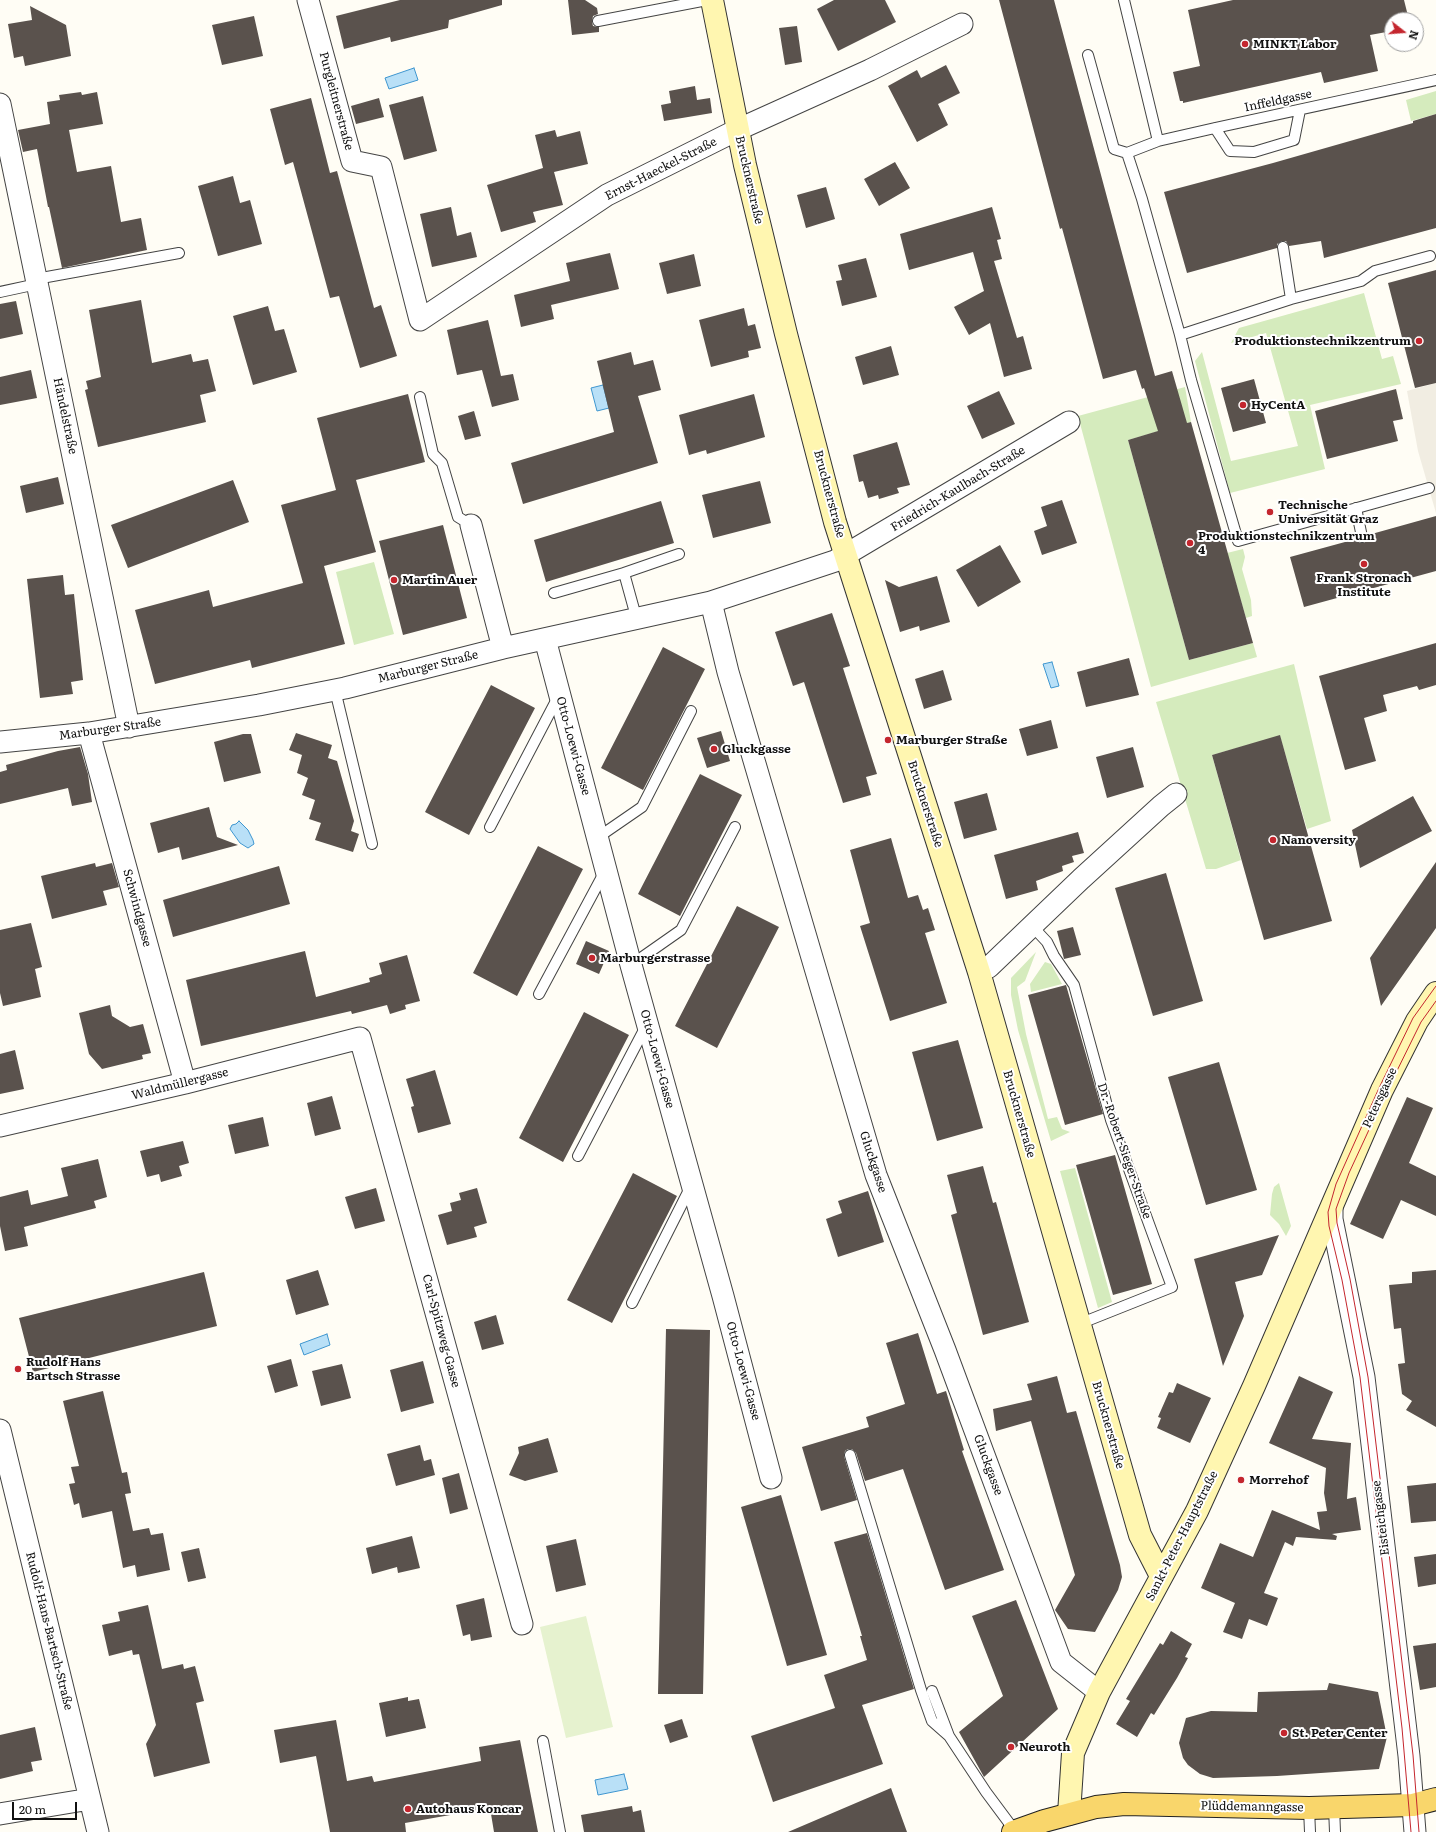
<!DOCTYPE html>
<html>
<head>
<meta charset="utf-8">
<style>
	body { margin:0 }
	#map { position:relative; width:1436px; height:1832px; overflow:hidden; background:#fffdf5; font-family:Literata,serif }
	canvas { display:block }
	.north { position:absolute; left:1384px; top:12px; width:40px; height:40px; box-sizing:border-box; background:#fff; border:1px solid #a0a0a0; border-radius:50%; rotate:107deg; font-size:11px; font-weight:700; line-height:16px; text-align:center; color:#111 }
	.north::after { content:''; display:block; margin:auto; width:14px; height:18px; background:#c4262e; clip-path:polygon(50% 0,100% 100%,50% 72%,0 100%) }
	.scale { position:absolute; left:12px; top:1802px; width:65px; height:18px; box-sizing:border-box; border:2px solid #111; border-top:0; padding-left:5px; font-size:12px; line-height:14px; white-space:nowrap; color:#111; -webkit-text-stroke:3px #fff; paint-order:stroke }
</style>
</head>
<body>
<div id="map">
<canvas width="1436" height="1832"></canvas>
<div class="north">N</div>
<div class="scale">20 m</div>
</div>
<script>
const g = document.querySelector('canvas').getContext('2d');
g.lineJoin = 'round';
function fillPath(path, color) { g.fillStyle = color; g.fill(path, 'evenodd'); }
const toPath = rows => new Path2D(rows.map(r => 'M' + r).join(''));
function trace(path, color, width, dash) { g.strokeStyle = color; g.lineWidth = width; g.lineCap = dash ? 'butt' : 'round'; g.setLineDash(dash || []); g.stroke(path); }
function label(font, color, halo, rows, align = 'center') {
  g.font = font + ' Literata,serif'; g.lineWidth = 4; g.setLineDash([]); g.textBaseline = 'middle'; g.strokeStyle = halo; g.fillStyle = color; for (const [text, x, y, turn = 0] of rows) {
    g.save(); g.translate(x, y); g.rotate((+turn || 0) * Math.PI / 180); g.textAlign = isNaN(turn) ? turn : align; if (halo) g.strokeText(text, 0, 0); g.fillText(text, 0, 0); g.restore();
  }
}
const green = toPath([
	[1436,91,1436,114,1411,121,1406,100],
	[1364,293,1382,359,1393,356,1401,384,1310,405,1325,469,1230,493,1195,361,1202,352,1231,461,1298,446,1266,333,1231,343,1239,328],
	[1185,387,1191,422,1128,440,1189,660,1253,643,1257,657,1151,687,1078,416],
	[1243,549,1245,557,1242,569,1251,600,1252,616,1246,618,1227,553],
	[374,562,394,634,354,645,336,572],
	[1294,664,1331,821,1307,829,1280,736,1212,755,1241,860,1216,869,1206,869,1156,702],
	[1036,952,1025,981,1017,987,1026,1034,1048,1119,1057,1117,1062,1129,1070,1132,1051,1141,1018,1030,1011,995,1011,978],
	[1045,962,1051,964,1062,984,1031,992,1030,984],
	[1075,1168,1112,1302,1098,1308,1060,1171],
	[1279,1183,1291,1226,1286,1236,1279,1224,1270,1215,1272,1194,1274,1187]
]);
const pitch = toPath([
	[586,1616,613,1727,566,1738,540,1627]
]);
const plaza = toPath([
	[1436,383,1436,513,1418,451,1407,391]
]);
const water = toPath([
	[414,68,418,80,389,89,385,78,414,68],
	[603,385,609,408,597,411,591,388,603,385],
	[1052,662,1059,686,1051,688,1043,664,1052,662],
	[239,821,248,830,253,840,254,844,248,848,240,843,230,829,232,825,236,824,239,821],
	[327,1334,330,1345,304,1355,300,1344,327,1334],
	[624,1774,628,1789,598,1795,595,1780,624,1774]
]);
const building = toPath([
	[400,0,502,0,502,5,449,20,448,28,391,42,390,37,344,49,336,16],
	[568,0,585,0,597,8,598,14,593,16,592,22,593,26,599,27,599,32,572,35],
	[834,0,885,0,896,22,838,51,817,9],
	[999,0,1054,0,1155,376,1172,371,1187,423,1191,422,1253,643,1189,660,1128,440,1158,431,1144,388,1142,389,1136,370,1103,379,1062,228,1060,229],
	[1233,0,1404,0,1409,20,1392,20,1392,31,1370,35,1378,71,1324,83,1321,72,1183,103,1183,101,1180,101,1173,72,1200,66,1188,10],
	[30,6,66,25,71,56,25,66,23,56,14,58,8,24,32,20],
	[254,16,263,56,222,65,212,25],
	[797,26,802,62,785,65,779,28],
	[946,65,960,93,938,104,948,125,917,142,888,86,917,70,921,78],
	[695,86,697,100,710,98,712,113,664,121,661,105,671,103,669,91],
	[81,92,82,95,97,92,103,124,69,130,77,172,111,166,121,222,141,218,147,250,62,268,49,207,48,207,37,149,23,152,18,130,50,124,47,102,60,100,59,95],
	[423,96,437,151,404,160,389,105],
	[311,98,330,173,337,171,374,308,381,305,397,356,360,368,339,296,330,298,293,162,285,165,270,109],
	[379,98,384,117,356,124,351,106],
	[1436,114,1436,228,1324,258,1321,241,1289,246,1286,241,1282,241,1277,244,1277,248,1187,273,1164,192,1273,163,1413,123,1413,121],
	[555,130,557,137,580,131,588,164,554,172,563,205,533,212,536,222,501,232,487,185,543,168,535,135],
	[895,162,910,188,879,206,864,179],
	[233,176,240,203,250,200,262,244,218,256,198,186],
	[826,187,835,219,806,228,797,195],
	[451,207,457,236,471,232,477,257,432,267,420,214],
	[992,207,1001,239,997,240,1002,259,994,261,1017,338,1023,336,1032,369,1004,377,990,323,969,335,954,307,984,291,973,252,909,270,900,234],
	[610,253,619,289,551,305,554,319,521,327,514,295,570,281,566,263],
	[694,254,701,286,667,294,659,263],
	[866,258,877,297,842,306,836,281,842,280,838,265],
	[1436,270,1436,383,1415,388,1388,283],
	[141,300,152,363,191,354,193,362,208,359,216,391,200,395,206,422,98,447,85,390,88,389,86,381,101,377,89,310],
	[16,301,23,334,0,339,0,304],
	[268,306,275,331,284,329,297,372,253,385,233,316],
	[744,308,748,326,755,324,761,348,748,351,749,357,711,367,699,320],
	[488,320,501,376,513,374,519,400,492,407,482,370,457,375,447,330],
	[891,346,899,375,863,385,855,357],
	[631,352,634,365,653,360,661,390,638,396,658,463,523,504,511,463,614,432,597,361],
	[31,370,37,398,0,405,0,377],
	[1254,379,1266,423,1233,432,1221,388],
	[1396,389,1403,419,1393,421,1398,441,1327,459,1315,411],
	[999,391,1015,424,982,439,967,406],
	[408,394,425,462,356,480,376,552,324,566,345,644,252,668,250,660,155,684,135,610,209,590,213,607,303,583,281,505,336,490,317,418],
	[754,394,765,437,707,454,706,450,689,455,679,415],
	[474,411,481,436,465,440,458,416],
	[897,442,910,485,897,488,899,493,879,499,878,495,868,498,863,481,859,482,853,455],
	[58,477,64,504,26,513,20,486],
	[233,480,249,522,128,568,111,525],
	[760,481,771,523,713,538,702,495],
	[1062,500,1077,543,1042,555,1034,531,1047,526,1041,507],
	[661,501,674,543,546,582,534,540],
	[1436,516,1436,571,1304,607,1290,557,1356,539,1360,543,1364,543,1368,539,1368,535],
	[443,525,467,618,403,635,379,541],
	[1000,545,1021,582,978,607,956,570],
	[63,575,65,595,74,594,83,680,71,682,73,694,40,698,27,579],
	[937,576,950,622,920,631,919,626,900,632,885,580,899,587],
	[832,613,850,666,843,668,877,774,866,777,871,795,843,803,804,682,793,686,775,632],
	[1436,643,1436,685,1419,690,1417,686,1383,695,1387,711,1364,718,1376,761,1345,770,1319,676],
	[663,647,705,669,643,790,601,768],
	[1129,658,1139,695,1086,707,1077,672],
	[943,670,952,700,924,709,915,679],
	[491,685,535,708,469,835,425,812],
	[1051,720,1058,748,1027,756,1019,729],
	[721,731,730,761,707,768,697,738],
	[296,733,332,745,328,758,337,761,354,821,351,831,359,834,353,852,315,840,321,823,309,819,315,800,302,795,308,778,297,773,302,755,289,750],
	[243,734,251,734,261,773,224,782,214,742],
	[1280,735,1332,921,1264,940,1212,755],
	[80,747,88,774,92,802,72,806,68,788,0,804,0,772,7,770,6,765,58,751],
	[1133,747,1144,787,1107,798,1096,757],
	[700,774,742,795,680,916,638,894],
	[987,793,997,830,964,839,954,802],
	[1413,796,1432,831,1360,868,1352,830],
	[209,807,217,837,238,845,182,860,179,847,158,853,150,823],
	[1078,832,1084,853,1072,856,1074,862,1062,866,1063,871,1036,881,1038,890,1006,899,994,855],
	[891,838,908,898,918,895,923,910,928,908,935,930,925,933,947,1003,890,1021,860,926,870,923,850,850],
	[538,846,583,869,517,996,473,973],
	[1436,862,1436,928,1381,1006,1370,958],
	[95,863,96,867,112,863,119,887,103,891,107,905,52,919,41,876],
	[279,866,290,904,173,937,163,900],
	[1166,873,1203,1001,1153,1016,1115,888],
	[737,906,779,927,717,1048,675,1026],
	[31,923,42,967,35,969,41,997,3,1006,0,993,0,930],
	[1073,927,1081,955,1064,959,1057,931],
	[586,941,609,951,599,974,576,964],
	[305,951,316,997,370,982,369,978,382,974,379,963,407,955,420,1001,405,1005,406,1009,390,1014,387,1005,352,1014,351,1011,201,1046,186,980],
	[1066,985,1103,1114,1065,1125,1028,995],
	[110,1005,112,1016,130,1027,143,1024,151,1053,142,1055,143,1059,102,1069,89,1054,79,1013],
	[584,1012,629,1035,563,1162,519,1138],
	[958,1040,983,1128,937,1141,912,1052],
	[15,1050,24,1089,0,1094,0,1054],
	[1219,1062,1257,1190,1206,1205,1168,1077],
	[435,1070,451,1124,418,1133,411,1107,414,1106,406,1079],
	[332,1096,341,1129,315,1136,307,1103],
	[1407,1097,1433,1108,1409,1163,1436,1176,1436,1216,1401,1200,1383,1239,1350,1224],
	[263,1117,269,1146,235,1154,228,1125],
	[183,1141,189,1163,179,1166,182,1176,161,1182,159,1174,147,1177,140,1151],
	[1115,1155,1152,1284,1113,1295,1076,1165],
	[98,1159,107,1197,94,1201,96,1208,24,1227,28,1246,5,1251,0,1226,0,1197,28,1190,31,1205,68,1196,61,1168],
	[983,1166,993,1203,996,1202,1029,1322,983,1335,951,1215,957,1213,947,1175],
	[633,1173,677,1196,612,1323,567,1300],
	[376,1188,385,1221,355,1229,345,1197],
	[477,1188,487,1223,474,1227,477,1237,447,1245,438,1215,452,1211,450,1203,461,1200,459,1193],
	[868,1191,884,1242,838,1257,826,1219,842,1213,838,1201],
	[1279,1235,1262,1275,1235,1282,1244,1316,1223,1366,1194,1259],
	[318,1270,329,1305,296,1315,286,1280],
	[1436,1270,1436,1427,1406,1410,1412,1401,1402,1394,1398,1364,1405,1363,1401,1328,1394,1329,1389,1285,1412,1283,1412,1272],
	[204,1272,217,1326,33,1372,19,1318],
	[496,1315,504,1344,482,1350,474,1322],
	[666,1329,710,1330,703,1694,658,1694],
	[918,1333,937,1394,946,1391,964,1450,962,1451,1004,1570,945,1590,903,1469,865,1481,856,1453,852,1449,848,1449,845,1451,844,1456,857,1500,821,1511,802,1447,869,1427,866,1417,905,1404,886,1343],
	[291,1359,298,1386,275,1393,267,1366],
	[423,1361,434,1403,401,1412,390,1370],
	[342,1364,351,1398,321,1406,312,1371],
	[1057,1376,1067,1413,1076,1411,1120,1565,1122,1577,1118,1590,1095,1632,1068,1629,1055,1610,1075,1575,1031,1421,996,1431,993,1409,1032,1400,1027,1384],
	[1299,1376,1333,1392,1312,1439,1351,1443,1347,1499,1356,1497,1361,1530,1332,1534,1337,1536,1336,1540,1296,1537,1293,1546,1285,1542,1264,1593,1278,1598,1267,1626,1249,1619,1242,1639,1223,1632,1235,1603,1201,1588,1220,1543,1253,1557,1272,1510,1320,1530,1317,1512,1327,1511,1324,1493,1326,1468,1269,1443],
	[1177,1383,1211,1398,1190,1443,1157,1428,1161,1418,1158,1417,1169,1392,1173,1393],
	[103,1391,122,1473,127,1472,131,1493,125,1494,133,1531,149,1528,151,1535,163,1533,170,1570,137,1577,135,1565,123,1568,112,1511,82,1518,79,1503,74,1505,69,1484,75,1483,71,1467,79,1466,63,1401],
	[548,1438,558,1472,525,1481,509,1475,519,1453,518,1447],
	[420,1445,424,1461,431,1459,435,1475,396,1486,387,1454],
	[459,1473,468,1509,450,1514,442,1478],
	[1436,1483,1436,1521,1411,1523,1407,1486],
	[781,1495,827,1655,787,1666,741,1507],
	[867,1533,914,1689,862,1705,883,1764,773,1802,751,1736,835,1708,824,1675,867,1660,860,1636,862,1636,834,1542],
	[412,1536,420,1568,398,1573,397,1567,372,1574,366,1548],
	[576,1539,586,1585,556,1592,546,1546],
	[199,1548,206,1578,188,1582,181,1552],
	[1436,1554,1436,1584,1418,1587,1414,1557],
	[484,1598,492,1637,471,1641,470,1634,463,1636,456,1605],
	[1016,1600,1058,1709,984,1777,959,1732,1003,1696,972,1616],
	[148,1605,162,1669,183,1664,184,1669,195,1666,204,1701,196,1703,210,1763,154,1777,146,1744,156,1725,139,1654,133,1655,132,1650,109,1656,102,1625,120,1621,118,1612],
	[1171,1631,1192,1644,1185,1657,1188,1658,1177,1678,1154,1715,1151,1713,1137,1737,1116,1724,1130,1701,1126,1699,1160,1643,1163,1645],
	[1436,1643,1436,1687,1420,1690,1413,1646],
	[1329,1683,1378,1692,1387,1737,1379,1769,1277,1776,1213,1778,1200,1774,1188,1765,1183,1758,1179,1743,1186,1718,1211,1711,1257,1712,1258,1692,1327,1690],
	[408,1697,408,1701,419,1699,426,1728,386,1737,379,1703],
	[682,1719,688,1737,670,1743,664,1725],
	[336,1720,347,1781,372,1776,374,1782,481,1761,479,1747,520,1740,538,1832,494,1832,490,1808,405,1823,406,1832,330,1832,316,1756,280,1763,274,1730],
	[35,1727,42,1760,31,1762,33,1771,0,1779,0,1735],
	[891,1788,907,1832,788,1832],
	[632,1806,633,1812,641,1810,645,1832,584,1832,581,1815]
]);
const service = toPath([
	[1124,0,1158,141],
	[598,21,707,0],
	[1088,55,1114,149,1127,153,1158,141,1215,128,1436,80],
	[1215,128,1230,151,1254,152,1294,140,1300,110],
	[1127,153,1142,199,1180,335,1291,299,1361,281,1375,271,1430,256],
	[1283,247,1291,299],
	[36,279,179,253],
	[0,292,37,284],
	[1180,335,1191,380,1238,541,1429,488],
	[420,397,433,454,442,463,458,517,471,525],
	[1356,508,1362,537],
	[624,573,679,554],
	[554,593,624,573,637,620],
	[335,690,372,844],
	[490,827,558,697],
	[597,838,642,807,691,711],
	[1033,927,1047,942,1054,956,1074,985,1111,1120,1172,1287,1079,1324],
	[631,965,681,930,735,827],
	[539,994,605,871],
	[578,1156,646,1026],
	[632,1303,690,1188],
	[850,1455,921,1690,932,1721,949,1736],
	[932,1691,949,1736,986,1792,1015,1831],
	[543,1741,560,1832],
	[1334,1807,1335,1832],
	[1309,1808,1310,1832]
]);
const minor = toPath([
	[308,0,352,161,381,167,420,320,607,195,737,130,870,70,962,24],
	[0,104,129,727],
	[471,525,503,648],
	[711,602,728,672,876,1175,945,1350,1061,1662,1099,1692],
	[545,639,631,965,723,1296,771,1478],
	[89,733,185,1083],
	[0,742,89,733,259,705,345,688,503,648,711,602,835,561,1069,422],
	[979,972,989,967,1081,879,1161,806,1176,794],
	[0,1126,185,1083,360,1038,522,1624],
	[1332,1206,1332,1219,1364,1377,1409,1756,1415,1832],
	[0,1430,98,1832],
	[0,1814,90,1799]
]);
const secondary = toPath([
	[712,0,745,165,786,334,835,522,979,972,1140,1535,1161,1576],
	[1069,1814,1073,1753,1099,1692,1197,1511,1254,1386,1382,1090,1417,1021,1436,993]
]);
const primary = toPath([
	[1013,1832,1044,1821,1096,1807,1124,1804,1309,1808,1413,1805,1436,1799]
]);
const tram = toPath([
	[1411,1832,1402,1728,1360,1377,1342,1280,1329,1226,1328,1212,1336,1184,1379,1088,1413,1018,1436,986],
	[1419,1832,1413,1755,1368,1377,1350,1279,1337,1223,1336,1209,1349,1173,1386,1093,1421,1022,1436,1001]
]);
const markers = [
	[1245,44,4,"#c4262e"],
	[1419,341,4,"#c4262e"],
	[1243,405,4,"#c4262e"],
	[1270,512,4,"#c4262e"],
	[1190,543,4,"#c4262e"],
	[1364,564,4,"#c4262e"],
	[394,580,4,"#c4262e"],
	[888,740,4,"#c4262e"],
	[714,749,4,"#c4262e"],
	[1273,840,4,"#c4262e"],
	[592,958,4,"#c4262e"],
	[18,1369,4,"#c4262e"],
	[1241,1480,4,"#c4262e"],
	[1284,1733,4,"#c4262e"],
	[1011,1747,4,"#c4262e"],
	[408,1809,4,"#c4262e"]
];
const poiNames = [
	["MINKT Labor",1253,44],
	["Produktionstechnikzentrum",1411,341,"right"],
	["HyCentA",1251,405],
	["Technische",1278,505],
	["Universität Graz",1278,519],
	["Produktionstechnikzentrum",1198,536],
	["4",1198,550],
	["Frank Stronach",1364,578,"center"],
	["Institute",1364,592,"center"],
	["Martin Auer",402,580],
	["Marburger Straße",896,740],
	["Gluckgasse",722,749],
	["Nanoversity",1281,840],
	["Marburgerstrasse",600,958],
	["Rudolf Hans",26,1362],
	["Bartsch Strasse",26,1376],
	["Morrehof",1249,1480],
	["St. Peter Center",1292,1733],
	["Neuroth",1019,1747],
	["Autohaus Koncar",416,1809]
];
const streetNames = [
	["Purgleitnerstraße",336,101,75],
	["Inffeldgasse",1278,101,-12],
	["Ernst-Haeckel-Straße",661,169,-27],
	["Brucknerstraße",749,180,77],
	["Händelstraße",65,416,78],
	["Friedrich-Kaulbach-Straße",958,489,-31],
	["Brucknerstraße",829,494,75],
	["Marburger Straße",428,667,-14],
	["Marburger Straße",110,729,-8],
	["Otto-Loewi-Gasse",573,746,75],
	["Brucknerstraße",925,804,72],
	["Schwindgasse",137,908,75],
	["Otto-Loewi-Gasse",657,1059,75],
	["Waldmüllergasse",180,1084,-14],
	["Petersgasse",1380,1098,-65],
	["Brucknerstraße",1019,1114,74],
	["Dr.-Robert-Sieger-Straße",1124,1151,71],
	["Gluckgasse",873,1162,72],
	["Carl-Spitzweg-Gasse",441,1331,75],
	["Otto-Loewi-Gasse",743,1371,75],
	["Brucknerstraße",1108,1425,74],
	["Gluckgasse",988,1465,70],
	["Eisteichgasse",1381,1518,-97],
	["Sankt-Peter-Hauptstraße",1182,1536,-63],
	["Rudolf-Hans-Bartsch-Straße",49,1631,76],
	["Plüddemanngasse",1252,1807,1]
];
fillPath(green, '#d5ebbd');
fillPath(pitch, '#e6f2cf');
fillPath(plaza, '#f1ede2');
fillPath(water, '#b9e0f7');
trace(water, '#3f96cf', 1);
fillPath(building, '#5a524d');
trace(service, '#444', 12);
trace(minor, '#444', 23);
trace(secondary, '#333', 24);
trace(primary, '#222', 24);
trace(service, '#fff', 10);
trace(minor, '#fff', 21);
trace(secondary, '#fff6b0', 22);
trace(primary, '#f9d66b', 22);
trace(tram, '#c4262e', 1);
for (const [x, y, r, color] of markers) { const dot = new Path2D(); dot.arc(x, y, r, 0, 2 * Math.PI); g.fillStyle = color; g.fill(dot); trace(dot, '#fff', 1.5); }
label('bold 12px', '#111', '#fff', poiNames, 'left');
label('12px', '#111', '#fff', streetNames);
</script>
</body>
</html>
